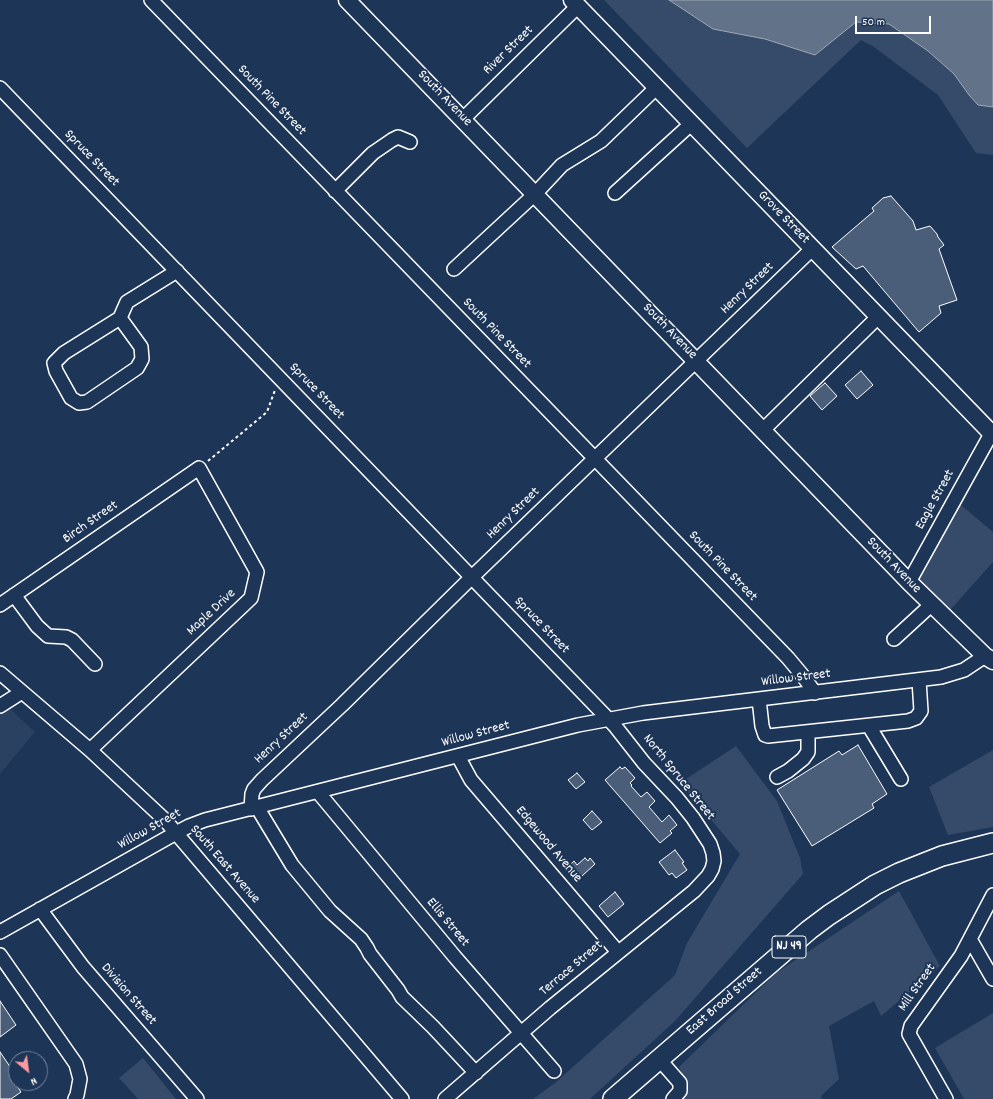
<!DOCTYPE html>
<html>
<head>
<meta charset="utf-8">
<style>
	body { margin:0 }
	#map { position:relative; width:993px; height:1099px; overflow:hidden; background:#1d3557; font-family:Dekko,sans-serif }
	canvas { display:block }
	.north { position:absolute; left:8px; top:1051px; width:40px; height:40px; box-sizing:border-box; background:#1d3557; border:1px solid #77869a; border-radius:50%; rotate:151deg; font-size:11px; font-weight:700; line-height:16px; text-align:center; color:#fff }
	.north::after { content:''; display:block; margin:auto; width:14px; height:18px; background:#ff9aa2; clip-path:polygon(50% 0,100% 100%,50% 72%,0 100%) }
	.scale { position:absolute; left:855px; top:16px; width:76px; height:18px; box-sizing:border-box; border:2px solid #fff; border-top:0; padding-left:5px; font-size:12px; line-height:14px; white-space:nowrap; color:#fff; -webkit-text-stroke:3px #1d3557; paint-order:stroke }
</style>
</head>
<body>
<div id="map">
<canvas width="993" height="1099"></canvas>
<div class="north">N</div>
<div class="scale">50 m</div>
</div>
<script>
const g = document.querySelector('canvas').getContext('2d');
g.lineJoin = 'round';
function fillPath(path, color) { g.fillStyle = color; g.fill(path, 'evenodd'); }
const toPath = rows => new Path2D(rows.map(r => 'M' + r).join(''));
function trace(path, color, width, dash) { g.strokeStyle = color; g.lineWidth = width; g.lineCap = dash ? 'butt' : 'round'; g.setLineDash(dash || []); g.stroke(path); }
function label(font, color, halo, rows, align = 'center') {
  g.font = font + ' Dekko,sans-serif'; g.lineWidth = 4; g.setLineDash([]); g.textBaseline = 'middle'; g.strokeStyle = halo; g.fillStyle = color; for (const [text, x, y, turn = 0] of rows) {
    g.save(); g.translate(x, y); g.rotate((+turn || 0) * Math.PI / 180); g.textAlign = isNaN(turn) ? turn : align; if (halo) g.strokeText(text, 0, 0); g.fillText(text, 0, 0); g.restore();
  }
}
const built = toPath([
	[6,705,35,732,0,774,0,709]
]);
const green = toPath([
	[604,0,669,0,713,29,765,39,815,55,856,22,889,24,928,51,954,74,969,95,978,105,993,107,993,155,976,153,938,95,874,47,861,40,747,148],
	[955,500,993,532,993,562,944,617,909,582],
	[736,746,777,801,800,858,803,874,675,1021,590,1099,533,1099,555,1083,675,975,687,943,740,854,680,783],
	[993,750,993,827,948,835,929,787],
	[899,891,940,966,881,1016,874,1001,829,1026,839,1079,821,1096,822,1099,682,1099,688,1090,679,1067,776,973],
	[993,1013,993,1099,964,1099,935,1048],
	[143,1058,176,1099,138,1099,119,1078]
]);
const water = toPath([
	[669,0,993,0,993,107,978,105,969,95,954,74,928,51,889,24,856,22,815,55,765,39,713,29,669,0]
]);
const building = toPath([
	[891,196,913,221,916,230,930,226,937,234,938,237,944,245,939,249,957,300,939,306,941,313,919,332,863,266,856,269,832,247,874,211,872,208,883,198,891,196],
	[861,371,873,385,857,399,845,385,861,371],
	[825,383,837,396,822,410,810,396,825,383],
	[858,745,887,794,872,804,874,808,812,846,777,790,839,751,842,755,858,745],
	[620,767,622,769,625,767,635,778,630,783,632,785,631,786,641,797,647,792,655,801,649,807,662,822,669,815,677,825,670,831,672,833,660,843,605,780,620,767],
	[577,773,585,782,576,789,568,780,577,773],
	[592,811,602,822,592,830,583,820,592,811],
	[675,850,684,862,682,863,687,870,676,878,672,873,669,875,659,862,675,850],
	[585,858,588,861,590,858,595,864,582,876,577,880,570,873,572,871,568,867,574,861,577,865,585,858],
	[615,892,624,904,608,917,599,906,615,892],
	[0,1001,16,1025,0,1037,0,1001],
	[0,1052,15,1074,11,1077,21,1092,11,1099,0,1099,0,1052]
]);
const path = toPath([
	[208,461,267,412,275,390]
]);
const minor = toPath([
	[151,0,788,658,803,676,815,693],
	[0,88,615,726,644,763,677,798,693,818,710,844,713,853,714,861,712,869,708,876,694,891,550,1008,445,1099],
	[463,119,578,6],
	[335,191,373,153,392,140,398,137,410,142],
	[615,193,691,124],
	[454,269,535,194,562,165,601,141,656,88],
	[120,318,64,353,54,363,56,371,71,398,79,403,87,402,137,368,142,359,141,347,120,318,123,311,127,302,177,271],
	[763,430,878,317],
	[909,582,991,434],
	[14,595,37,626,48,636,66,637,72,640,95,664],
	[0,605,199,468,257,572,251,598,90,750],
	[894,639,931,605],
	[0,673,90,750,165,820,402,1099],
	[759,699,762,726,765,735,768,736,908,721,916,718,921,711,919,680],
	[0,706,22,692],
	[869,726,901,779],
	[458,756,471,780,618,952],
	[777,777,788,771,803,759,808,752,808,732],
	[318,792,455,957,554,1071],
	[257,807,292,865,330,911,361,939,367,948,370,954,398,990,402,997,433,1027,476,1073],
	[251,809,252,794,254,789,262,780,342,705,472,577,812,249],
	[40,909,83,967,197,1099],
	[0,932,176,833,189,826,205,820,578,725,643,713,941,677,964,670,985,656],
	[970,939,993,979],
	[0,955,76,1064,80,1079,77,1095,75,1099],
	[659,1059,680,1083,680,1091,673,1099],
	[946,1099,909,1034,911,1026,961,956,993,895]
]);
const major = toPath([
	[347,0,909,582,985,656,993,661],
	[572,0,993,435]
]);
const highway = toPath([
	[613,1099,809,930,829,915,875,885,899,873,942,856,993,843]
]);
const shields = [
	[789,947,34]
];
const shieldNames = [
	["NJ 49",789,947]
];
const streetNames = [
	["River Street",509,51,-44],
	["South Avenue",444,99,46],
	["South Pine Street",271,101,46],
	["Spruce Street",91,159,46],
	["Grove Street",783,218,46],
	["Henry Street",748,289,-44],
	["South Avenue",669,332,46],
	["South Pine Street",496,334,46],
	["Spruce Street",316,392,46],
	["Eagle Street",936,500,-61],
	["Henry Street",514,514,-44],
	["Birch Street",91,523,-35],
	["South Avenue",893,566,46],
	["South Pine Street",722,567,46],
	["Maple Drive",212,613,-43],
	["Spruce Street",541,626,46],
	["Willow Street",796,679,-7],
	["Willow Street",476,735,-15],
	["Henry Street",282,739,-43],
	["North Spruce Street",678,778,51],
	["Willow Street",150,830,-29],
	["Edgewood Avenue",548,845,50],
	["South East Avenue",224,865,49],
	["Ellis Street",447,923,50],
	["Terrace Street",572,969,-40],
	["Mill Street",918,988,-55],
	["Division Street",128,995,49],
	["East Broad Street",725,1002,-41]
];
fillPath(built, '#2a4161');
fillPath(green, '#364b69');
fillPath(water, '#617289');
trace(water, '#a0aab8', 1);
fillPath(building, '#4a5d79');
trace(building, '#fff', 1);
trace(minor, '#fff', 16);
trace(major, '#fff', 19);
trace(highway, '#fff', 22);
trace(path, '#fff', 2, [3, 3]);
trace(minor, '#1d3557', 13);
trace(major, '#1d3557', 16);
trace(highway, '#1d3557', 19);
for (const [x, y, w] of shields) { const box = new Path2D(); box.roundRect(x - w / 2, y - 11, w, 22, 3); g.fillStyle = '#1d3557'; g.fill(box); trace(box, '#fff', 1); }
label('bold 13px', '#fff', null, shieldNames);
label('14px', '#fff', '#1d3557', streetNames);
</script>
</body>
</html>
